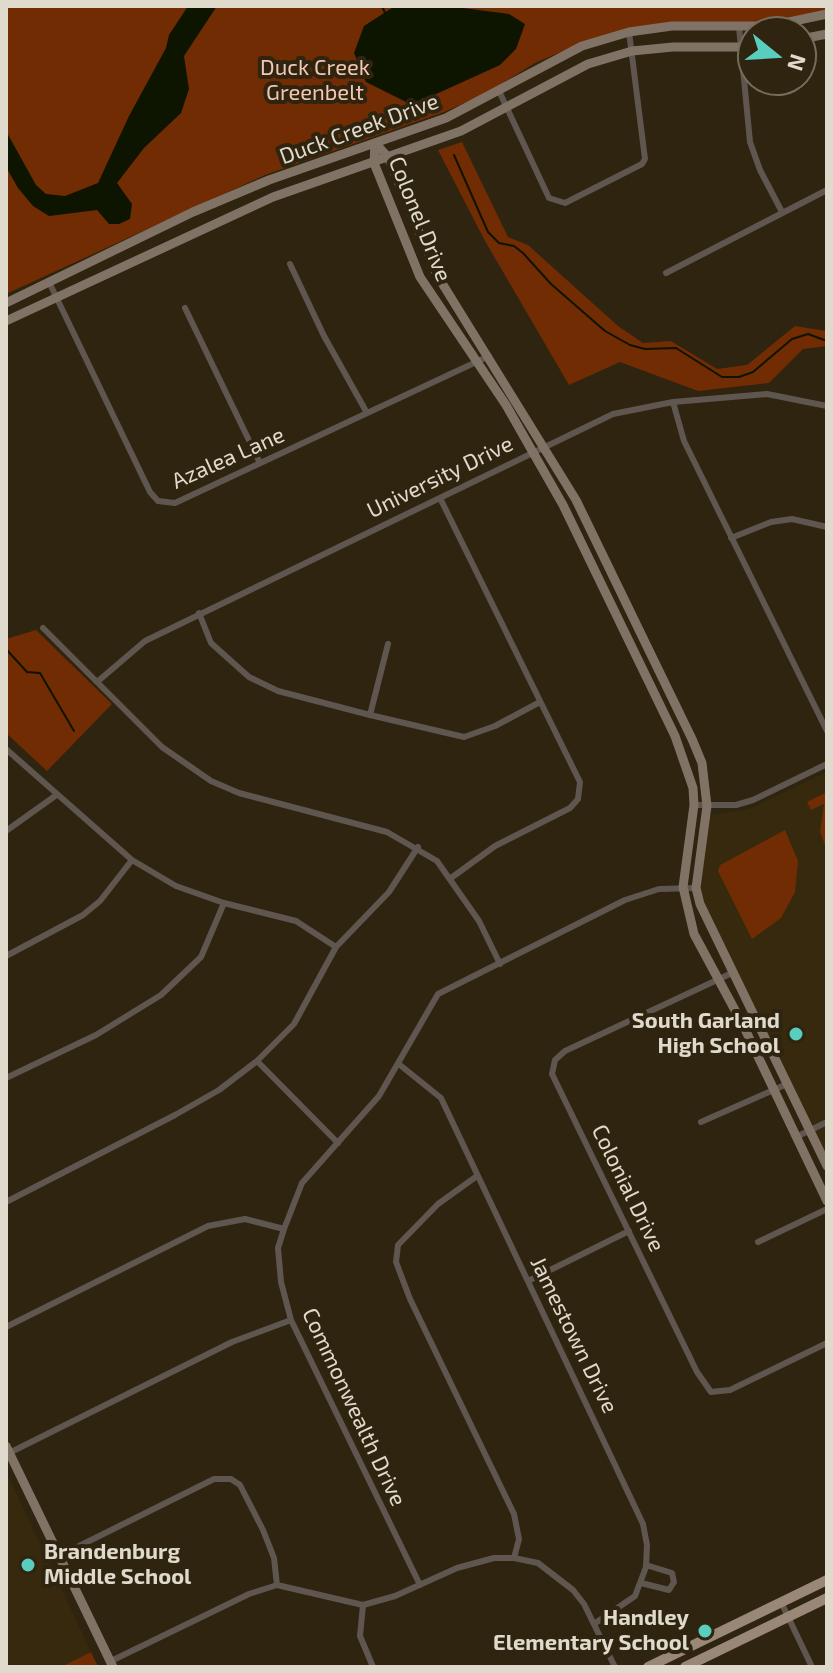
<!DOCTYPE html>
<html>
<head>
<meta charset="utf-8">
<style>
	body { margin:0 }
	#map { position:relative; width:833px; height:1673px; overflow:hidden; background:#2e240f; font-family:"Exo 2",sans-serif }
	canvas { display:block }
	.frame { position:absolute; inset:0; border:8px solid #e0dacd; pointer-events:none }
	.north { position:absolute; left:737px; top:16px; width:80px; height:80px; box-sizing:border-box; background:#2e240f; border:2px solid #756d5b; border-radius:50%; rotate:108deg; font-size:22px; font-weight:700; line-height:32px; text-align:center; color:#e0dacd }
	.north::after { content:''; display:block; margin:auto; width:28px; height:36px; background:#59cebe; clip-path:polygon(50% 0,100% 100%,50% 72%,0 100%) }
</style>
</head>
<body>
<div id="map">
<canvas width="833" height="1673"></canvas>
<div class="frame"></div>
<div class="north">N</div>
</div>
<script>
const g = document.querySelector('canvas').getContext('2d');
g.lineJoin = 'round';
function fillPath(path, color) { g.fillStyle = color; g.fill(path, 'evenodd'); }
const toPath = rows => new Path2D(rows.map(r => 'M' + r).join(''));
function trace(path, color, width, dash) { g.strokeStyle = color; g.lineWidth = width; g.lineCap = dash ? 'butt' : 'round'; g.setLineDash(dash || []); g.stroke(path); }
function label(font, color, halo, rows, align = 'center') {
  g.font = font + ' "Exo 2",sans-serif'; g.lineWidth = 8; g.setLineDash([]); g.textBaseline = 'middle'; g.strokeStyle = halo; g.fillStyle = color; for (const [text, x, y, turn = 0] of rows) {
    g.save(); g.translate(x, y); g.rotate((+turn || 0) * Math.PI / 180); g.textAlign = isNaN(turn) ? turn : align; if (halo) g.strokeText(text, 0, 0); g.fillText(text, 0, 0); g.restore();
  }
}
const built = toPath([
	[827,772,827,1159,705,909,699,884,710,815,749,809],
	[6,1471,91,1652,61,1667,6,1667]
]);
const green = toPath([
	[6,6,827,6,827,10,771,23,673,24,584,42,535,63,483,95,444,112,265,175,6,294],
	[462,142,508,237,528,245,618,326,643,343,671,341,717,369,747,365,795,326,827,331,827,346,803,349,769,383,698,391,620,362,569,385,485,241,438,150],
	[36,630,112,704,47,771,6,733,6,639],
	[827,792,827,850,820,832,824,804,811,810,807,802],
	[785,830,798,861,795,892,781,918,752,939,718,871,720,865],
	[91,1652,98,1667,61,1667]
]);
const water = toPath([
	[188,6,217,6,184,56,189,89,181,113,144,148,117,183,132,204,130,219,119,224,109,224,97,210,49,216,33,206,18,188,6,167,6,131,36,185,46,194,65,196,98,183,129,116,166,48,169,35],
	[395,6,463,8,509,14,525,24,516,49,500,65,423,100,408,103,366,82,354,53,364,26]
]);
const stream = toPath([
	[382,6,385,13],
	[454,155,488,232,499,243,514,246,523,253,551,284,605,331,630,345,645,349,676,348,722,377,739,377,753,372,792,339,808,334,827,341],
	[6,649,27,672,40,673,74,731]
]);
const street = toPath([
	[739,27,750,142,760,170,782,212],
	[499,91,549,198,565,203,642,164,645,159,629,32],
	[290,264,324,336,367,413],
	[666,273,827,190],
	[49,282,150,492,158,501,175,503,489,356],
	[185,308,260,463],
	[673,402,684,441,827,731],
	[440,498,580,782,578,799,570,808,495,846,451,878],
	[731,538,771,522,792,519,827,527],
	[199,613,211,643,249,677,278,691,370,715,464,737,495,726,540,702],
	[43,628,162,747,211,781,239,793,387,832,437,861,479,921,500,964],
	[97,682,145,641,613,414,673,402,767,394,827,406],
	[370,715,388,644],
	[6,749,132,860,176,886,224,903,296,921,336,947],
	[694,805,736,805,753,800,827,764],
	[6,831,55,796],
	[6,956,83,915,100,901,132,860],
	[732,973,565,1051,555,1060,552,1074,697,1372,711,1392,730,1390,827,1343],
	[257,1061,338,1143],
	[400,1065,441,1098,643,1524,647,1545,646,1567,635,1596,594,1624],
	[6,1078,96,1035,161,995,201,957,224,903],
	[701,1122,787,1084],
	[796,1137,827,1122],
	[477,1176,438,1204,398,1245,396,1262,410,1299,514,1514,519,1539,514,1558],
	[6,1202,175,1115,219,1090,257,1061,294,1024,336,947,389,892,418,847],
	[758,1242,827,1209],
	[528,1281,629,1231],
	[6,1327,208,1226,245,1219,284,1229],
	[9,1453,232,1342,291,1320],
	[59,1556,214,1479,231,1479,240,1485,263,1530,274,1558,277,1585],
	[641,1583,669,1590,674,1582,672,1573,646,1565],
	[420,1585,291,1320,281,1282,278,1248,284,1229,302,1183,379,1096,438,994,625,900,659,889,696,888],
	[781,1602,812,1667],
	[363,1605,360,1636,373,1667],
	[111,1661,249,1594,277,1585,363,1605,395,1596,457,1568,494,1558,514,1558,538,1563,573,1590,584,1604,615,1667]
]);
const secondary = toPath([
	[801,39,827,34],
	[375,143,374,163,420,277,506,405,563,505,675,736,693,788,694,805,683,887,694,934,743,1025,827,1201],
	[375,143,388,157,437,275,576,500,692,739,702,763,707,806,696,888,700,904,827,1166],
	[6,303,193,212,269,180,446,118,582,46,629,32,672,26,770,26,827,14],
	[6,321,273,197,461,131,588,64,632,51,673,47,753,47],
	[6,1446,113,1667]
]);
const primary = toPath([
	[648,1667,827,1580],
	[685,1667,827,1598]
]);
const markers = [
	[796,1034,8,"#59cebe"],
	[28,1565,8,"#59cebe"],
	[705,1631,8,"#59cebe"]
];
const parkNames = [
	["Duck Creek",315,68],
	["Greenbelt",315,93]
];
const streetNames = [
	["Duck Creek Drive",359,129,-20],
	["Colonel Drive",420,219,68],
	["Azalea Lane",228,458,-24],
	["University Drive",440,477,-26],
	["Colonial Drive",628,1188,64],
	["Jamestown Drive",574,1335,64],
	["Commonwealth Drive",354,1407,65]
];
const poiNames = [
	["South Garland",780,1021],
	["High School",780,1046],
	["Brandenburg",44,1552,"left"],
	["Middle School",44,1577,"left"],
	["Handley",689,1618],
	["Elementary School",689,1643]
];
fillPath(built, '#36290d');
fillPath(green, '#722c03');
fillPath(water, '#0d1400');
trace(stream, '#0d1400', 2);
trace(street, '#5f574f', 6);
trace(secondary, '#807366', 9);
trace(primary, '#998878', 10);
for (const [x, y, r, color] of markers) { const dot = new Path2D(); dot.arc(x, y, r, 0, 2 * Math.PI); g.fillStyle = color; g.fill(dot); trace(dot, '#2e240f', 3); }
label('22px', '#f4c7b4', '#2e240f', parkNames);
label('22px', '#e0dacd', '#2e240f', streetNames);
label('bold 22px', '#e0dacd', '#2e240f', poiNames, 'right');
</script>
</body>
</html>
